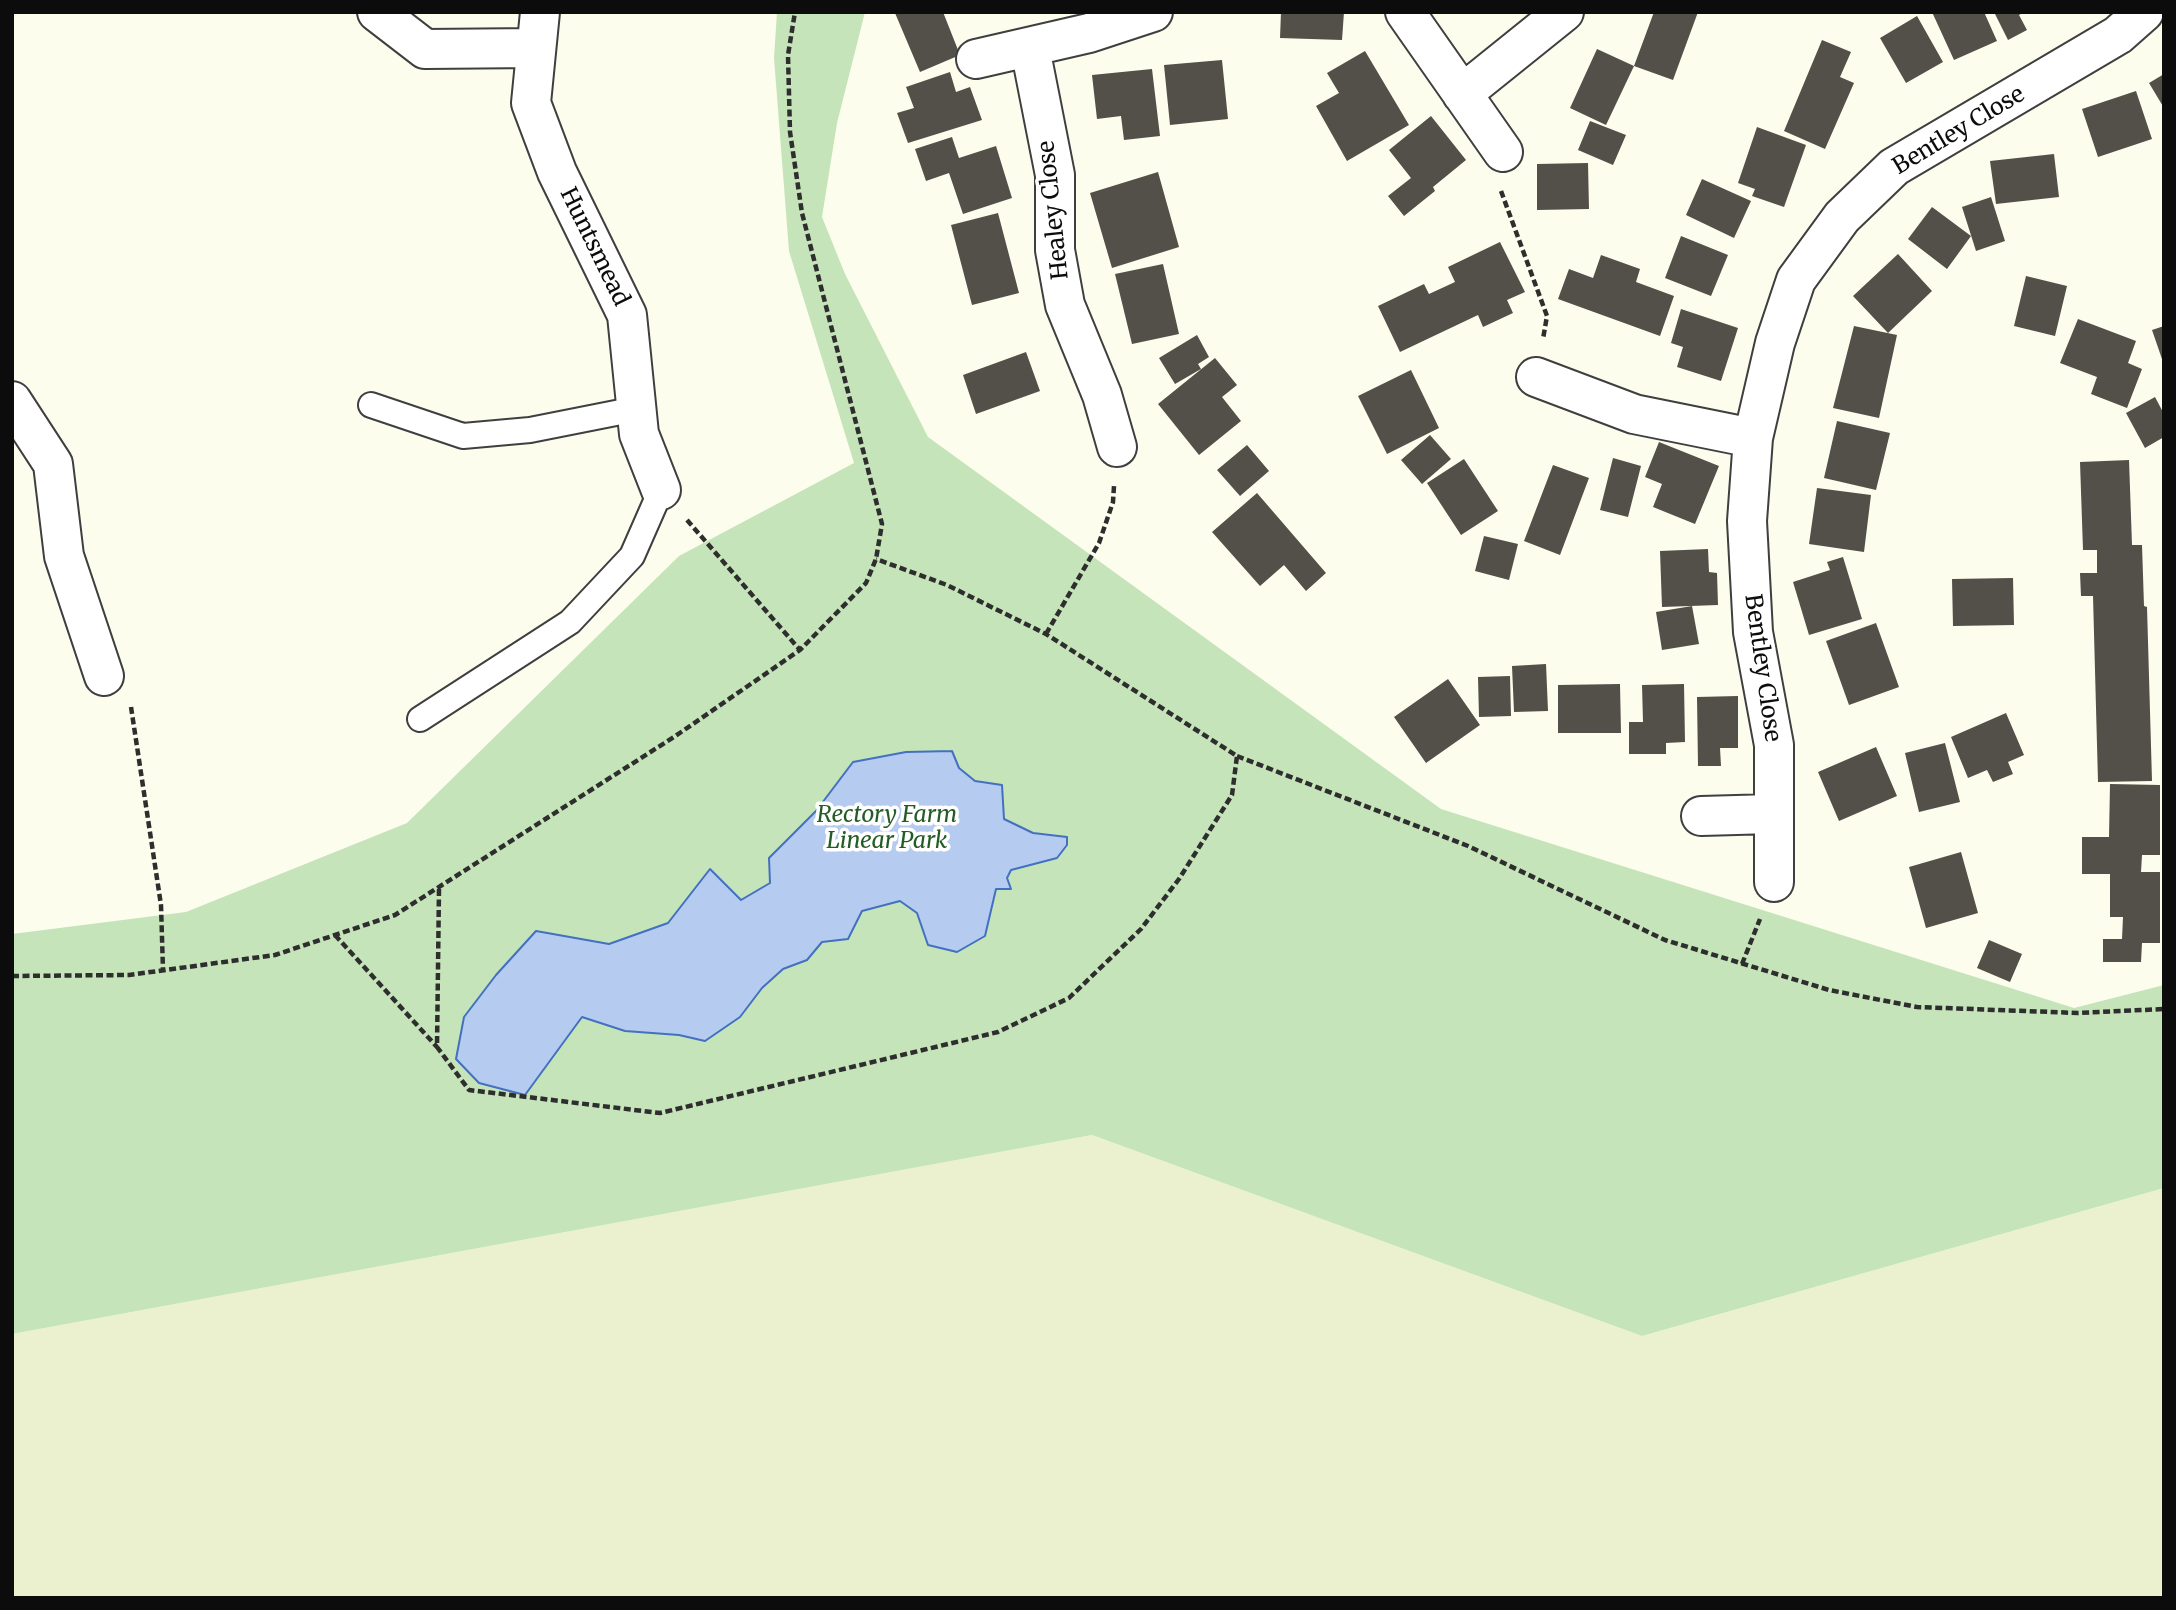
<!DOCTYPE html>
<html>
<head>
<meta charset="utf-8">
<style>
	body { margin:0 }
	#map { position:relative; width:2176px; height:1610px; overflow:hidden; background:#fcfdec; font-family:Merriweather,serif }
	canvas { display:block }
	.frame { position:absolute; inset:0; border:14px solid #0c0c0c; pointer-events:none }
</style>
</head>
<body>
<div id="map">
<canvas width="2176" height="1610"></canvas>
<div class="frame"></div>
</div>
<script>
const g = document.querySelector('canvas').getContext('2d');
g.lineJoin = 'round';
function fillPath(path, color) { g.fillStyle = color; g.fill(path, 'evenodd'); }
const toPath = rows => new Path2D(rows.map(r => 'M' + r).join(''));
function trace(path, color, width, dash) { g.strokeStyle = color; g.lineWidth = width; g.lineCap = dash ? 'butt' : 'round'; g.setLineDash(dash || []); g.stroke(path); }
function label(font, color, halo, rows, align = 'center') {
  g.font = font + ' Merriweather,serif'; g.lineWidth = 7; g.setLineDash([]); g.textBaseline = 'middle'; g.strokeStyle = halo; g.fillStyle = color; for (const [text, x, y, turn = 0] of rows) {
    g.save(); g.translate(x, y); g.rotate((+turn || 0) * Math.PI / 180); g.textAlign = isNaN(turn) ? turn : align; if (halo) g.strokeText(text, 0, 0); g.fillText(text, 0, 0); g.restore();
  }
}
const farmland = toPath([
	[1092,1135,1642,1336,2164,1188,2164,1598,12,1598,12,1334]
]);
const green = toPath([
	[777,12,865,12,837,123,822,217,845,274,928,437,1441,809,2074,1008,2164,985,2164,1188,1642,1336,1092,1135,12,1334,12,934,186,912,407,823,679,556,854,463,789,251,774,58]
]);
const water = toPath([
	[952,751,959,768,975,781,1002,785,1004,819,1033,833,1067,837,1067,845,1057,858,1011,870,1007,878,1011,889,996,889,985,936,957,952,928,945,917,913,900,901,862,911,848,939,822,942,807,960,783,969,762,988,740,1017,705,1041,679,1035,625,1031,582,1017,525,1095,479,1083,456,1059,464,1017,496,975,536,931,609,944,668,923,710,869,741,900,770,883,769,858,816,811,853,762,906,752,952,751]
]);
const building = toPath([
	[943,12,960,55,920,72,895,13],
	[1281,12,1344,12,1342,40,1280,38],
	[1654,12,1698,12,1673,80,1634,66],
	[1932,12,1984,12,1997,41,1954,60],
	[1994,12,2024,12,2019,15,2027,30,2008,40],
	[1917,16,1943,62,1906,83,1880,38],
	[1822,40,1851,52,1840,77,1854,83,1825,149,1784,131],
	[1597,49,1634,66,1606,125,1570,108],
	[1365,51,1409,125,1347,161,1316,106,1339,93,1327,73],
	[1222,60,1228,119,1170,125,1164,65],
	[1152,69,1160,136,1124,140,1121,116,1097,119,1092,75],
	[950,72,956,92,970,87,982,120,908,143,897,113,914,108,906,87],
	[2164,74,2164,108,2149,83],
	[2136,91,2152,139,2098,157,2082,109],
	[1431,116,1466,160,1433,187,1435,191,1404,216,1388,196,1411,178,1389,150],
	[1590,121,1626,135,1613,165,1578,150],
	[1757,127,1806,145,1784,207,1752,196,1755,189,1738,183],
	[952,137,959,158,996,146,1012,198,963,214,949,173,926,181,915,149],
	[2054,154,2059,197,1996,204,1990,161],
	[1588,163,1589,209,1537,210,1537,164],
	[1158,172,1179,247,1112,268,1090,193],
	[1702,179,1751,201,1734,238,1686,215],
	[1991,197,2005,241,1976,251,1962,207],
	[1932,207,1971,236,1947,269,1908,239],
	[998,213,1019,293,972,305,951,225],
	[1681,236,1728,255,1711,296,1665,278],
	[1500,242,1525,292,1507,300,1513,313,1483,327,1478,315,1400,352,1378,306,1424,284,1429,294,1455,282,1448,267],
	[1898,254,1932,291,1888,333,1853,296],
	[1601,255,1640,269,1636,282,1674,296,1660,336,1558,299,1569,269,1593,278],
	[1163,264,1179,334,1132,344,1115,274],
	[2026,276,2067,286,2055,336,2014,326],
	[1681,309,1738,328,1721,381,1677,367,1683,347,1671,343],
	[2078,319,2136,341,2128,363,2142,369,2127,408,2091,394,2097,377,2060,363],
	[1854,326,1897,335,1879,418,1833,408],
	[2164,326,2164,362,2163,362,2152,330],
	[1197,335,1209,357,1198,364,1201,369,1175,384,1159,358],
	[1026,352,1040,391,976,414,963,375],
	[1215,358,1237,385,1222,397,1241,421,1199,455,1158,404],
	[1411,370,1439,428,1387,454,1358,396],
	[2155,397,2164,414,2164,437,2145,448,2126,413],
	[1837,421,1890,433,1876,490,1824,478],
	[1430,435,1451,459,1422,484,1401,460],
	[1659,442,1719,466,1695,524,1653,507,1662,484,1645,477],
	[1247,445,1269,471,1240,496,1217,470],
	[1613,458,1641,466,1628,517,1600,510],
	[1464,459,1498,511,1461,535,1427,483],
	[2129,460,2132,545,2142,545,2144,606,2147,607,2152,781,2098,782,2093,596,2081,596,2080,573,2097,573,2097,550,2083,550,2080,462],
	[1553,465,1589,478,1560,555,1524,541],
	[1817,488,1871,495,1864,552,1809,544],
	[1257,493,1326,573,1306,591,1284,565,1260,586,1212,532],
	[1484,536,1518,544,1509,580,1475,571],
	[1708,549,1709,572,1717,573,1718,605,1662,607,1660,551],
	[1843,557,1862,619,1809,635,1793,582,1830,570,1827,562],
	[2013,578,2014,625,1953,626,1952,579],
	[1692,606,1699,644,1662,650,1656,612],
	[1876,623,1899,687,1849,705,1826,641],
	[1546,664,1548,711,1514,712,1512,666],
	[1510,676,1511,716,1479,717,1478,677],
	[1448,679,1480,725,1426,763,1394,717],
	[1620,684,1621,733,1558,733,1558,685],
	[1684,684,1685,742,1666,743,1666,754,1629,754,1629,722,1643,722,1642,685],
	[1738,696,1738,748,1720,748,1721,766,1698,766,1697,697],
	[2006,713,2024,755,2008,762,2013,774,1993,782,1987,770,1968,778,1951,737],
	[1945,743,1960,802,1919,812,1905,753],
	[1876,747,1897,796,1839,821,1818,772],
	[2110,784,2160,785,2160,855,2142,855,2141,872,2160,872,2160,943,2142,943,2141,962,2103,962,2103,939,2122,939,2123,917,2110,917,2110,874,2082,874,2082,837,2109,837],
	[1961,852,1978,913,1926,928,1909,867],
	[1989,940,2022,954,2010,982,1977,968]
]);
const path = toPath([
	[1501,191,1547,316,1543,339],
	[687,520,800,650],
	[1046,634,1099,543,1113,502,1114,486],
	[131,707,161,905,163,970],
	[1237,756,1468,846,1665,940,1829,990,1917,1007,2078,1013,2164,1009],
	[439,889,437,1047,469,1090,660,1113,998,1032,1069,998,1141,929,1179,879,1232,795,1237,756,1046,634,947,585,876,559],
	[335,935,437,1047],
	[1742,964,1760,919],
	[12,976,129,975,275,955,395,915,674,737,800,650,866,583,876,559,882,524,802,213,790,132,788,55,795,12]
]);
const service = toPath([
	[371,405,463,436,530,430,636,409],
	[420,719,570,622,632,556,661,490]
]);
const minor = toPath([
	[377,12,425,49,536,48],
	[540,12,531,103,557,172,627,315,639,434,661,490],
	[1405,12,1503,152],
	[1030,48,1055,175,1055,250,1065,305,1102,395,1117,447],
	[976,59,1089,33,1153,12],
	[1462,94,1564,12],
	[1536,377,1634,414,1753,438],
	[12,401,53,464,64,556,104,676],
	[1701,816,1772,814],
	[1774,882,1774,745,1753,632,1747,521,1753,438,1775,343,1796,280,1842,217,1894,167,2118,35,2144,12]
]);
const streetNames = [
	["Bentley Close",1959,131,-31],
	["Healey Close",1054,210,-96],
	["Huntsmead",594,247,64],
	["Bentley Close",1762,668,82]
];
const parkNames = [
	["Rectory Farm",887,815],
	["Linear Park",887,841]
];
fillPath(farmland, '#ebf1cf');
fillPath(green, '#c5e4b9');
fillPath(water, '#b5ccf0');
trace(water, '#4370c0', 2);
fillPath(building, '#534f49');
trace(service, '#3f3f3f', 28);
trace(minor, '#3f3f3f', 42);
trace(path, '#2e2e2e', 4.5, [7, 3.5]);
trace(service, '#fff', 24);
trace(minor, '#fff', 38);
label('23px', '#0c0c0c', '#fff', streetNames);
label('italic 23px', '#235c25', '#fff', parkNames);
</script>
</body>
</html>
